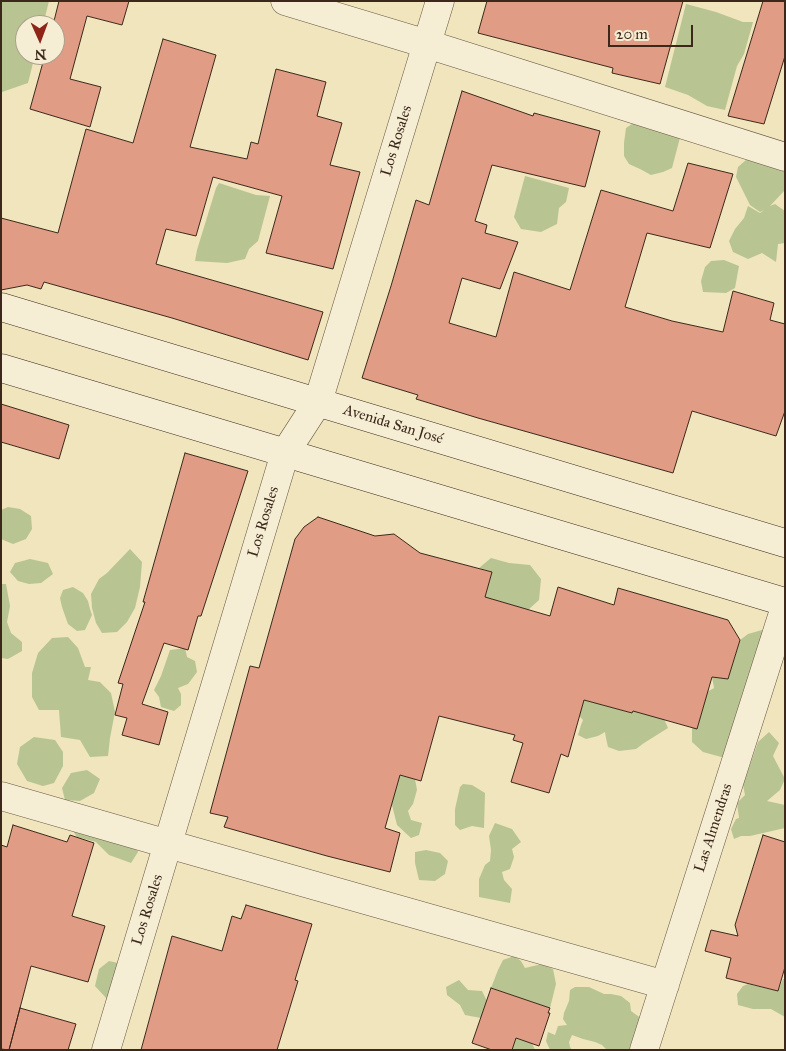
<!DOCTYPE html>
<html>
<head>
<meta charset="utf-8">
<style>
	body { margin:0 }
	#map { position:relative; width:786px; height:1051px; overflow:hidden; background:#f0e5bd; font-family:"IM FELL Great Primer",serif }
	canvas { display:block }
	.frame { position:absolute; inset:0; border:2px solid #3c281b; pointer-events:none }
	.north { position:absolute; left:15px; top:15px; width:50px; height:50px; box-sizing:border-box; background:#f5eed4; border:1px solid #ab9f8a; border-radius:50%; rotate:178deg; font-size:14px; font-weight:700; line-height:20px; text-align:center; color:#3c281b }
	.north::after { content:''; display:block; margin:auto; width:18px; height:22px; background:#8f2418; clip-path:polygon(50% 0,100% 100%,50% 72%,0 100%) }
	.scale { position:absolute; left:608px; top:25px; width:85px; height:22px; box-sizing:border-box; border:2px solid #3c281b; border-top:0; padding-left:6px; font-size:15px; line-height:18px; white-space:nowrap; color:#3c281b; -webkit-text-stroke:4px #f5eed4; paint-order:stroke }
</style>
</head>
<body>
<div id="map">
<canvas width="786" height="1051"></canvas>
<div class="frame"></div>
<div class="north">N</div>
<div class="scale">20 m</div>
</div>
<script>
const g = document.querySelector('canvas').getContext('2d');
g.lineJoin = 'round';
function fillPath(path, color) { g.fillStyle = color; g.fill(path, 'evenodd'); }
const toPath = rows => new Path2D(rows.map(r => 'M' + r).join(''));
function trace(path, color, width, dash) { g.strokeStyle = color; g.lineWidth = width; g.lineCap = dash ? 'butt' : 'round'; g.setLineDash(dash || []); g.stroke(path); }
function label(font, color, halo, rows, align = 'center') {
  g.font = font + ' "IM FELL Great Primer",serif'; g.lineWidth = 5; g.setLineDash([]); g.textBaseline = 'middle'; g.strokeStyle = halo; g.fillStyle = color; for (const [text, x, y, turn = 0] of rows) {
    g.save(); g.translate(x, y); g.rotate((+turn || 0) * Math.PI / 180); g.textAlign = isNaN(turn) ? turn : align; if (halo) g.strokeText(text, 0, 0); g.fillText(text, 0, 0); g.restore();
  }
}
const green = toPath([
	[1,1,49,1,43,25,25,25,25,55,35,55,28,83,2,92],
	[686,4,716,12,743,22,753,22,744,54,737,66,725,110,707,106,688,95,665,87],
	[635,122,682,130,672,168,663,172,651,175,640,169,629,164,624,156,624,143,626,128],
	[759,156,785,165,785,190,770,206,775,204,785,211,785,243,778,244,776,262,762,253,748,259,733,252,729,241,735,229,744,218,748,206,760,213,764,210,760,212,750,205,736,177,738,167,746,160],
	[525,176,569,188,566,202,559,208,557,224,541,232,521,229,514,217],
	[219,183,256,195,270,196,258,241,249,249,245,259,227,263,195,261,197,250,216,188],
	[724,260,739,266,735,288,726,293,703,292,701,281,705,267,711,261],
	[8,507,20,509,31,516,32,529,26,539,13,544,1,539,1,510],
	[130,549,142,562,140,587,135,608,127,622,117,632,102,633,96,623,92,608,91,594,99,579,107,573],
	[491,558,509,563,530,565,541,579,539,600,528,610,484,600,492,572,479,568],
	[30,559,48,563,53,574,41,583,29,584,18,581,10,572,15,563],
	[1,584,6,584,10,606,7,622,11,633,22,642,22,651,8,659,1,658],
	[73,587,83,593,88,601,90,609,92,615,85,630,77,631,68,624,62,607,60,598,63,590],
	[762,630,770,643,725,758,703,752,692,742,692,727,697,729,707,692,714,688,712,677,728,679,740,640,748,634],
	[68,637,78,648,85,667,91,667,88,680,100,682,111,693,115,712,110,738,108,756,90,757,80,740,61,737,59,710,39,710,32,697,32,673,38,653,52,638],
	[185,648,187,657,195,661,197,672,188,684,178,688,181,694,181,705,174,711,161,707,159,697,154,690,161,676,170,650],
	[557,692,632,713,637,697,664,719,668,728,644,743,636,749,619,751,608,747,606,738,605,732,598,736,586,739,578,735,581,725,583,720],
	[769,732,779,743,773,756,785,779,780,790,767,801,785,805,785,828,750,836,741,836,734,839,731,829,736,819,739,818,737,803,745,795,743,785,758,742],
	[34,737,55,740,63,752,63,766,54,783,43,786,27,781,17,764,20,747],
	[362,755,415,779,417,790,413,804,408,811,411,820,422,823,419,835,411,838,397,825,391,801],
	[87,770,100,779,94,793,80,801,65,800,62,788,71,773],
	[463,784,472,785,485,793,484,828,472,826,460,830,455,825,455,809,460,787],
	[495,823,512,829,521,842,512,849,514,857,510,869,502,872,504,880,512,889,510,903,479,897,479,879,485,865,490,861,491,850,489,836],
	[73,831,129,833,138,852,131,863,109,855,96,842,77,837],
	[426,850,440,853,448,861,445,874,435,881,419,880,415,863,415,852],
	[514,956,521,961,525,968,542,964,553,969,556,984,550,1008,491,988,498,970,503,960],
	[109,961,132,966,118,1011,95,986,99,969],
	[783,979,785,979,785,1017,771,1009,753,1009,738,1005,737,994,743,986,748,984,778,991],
	[459,980,468,990,482,991,487,1001,481,1018,465,1015,460,1005,447,995,446,987],
	[575,987,589,987,604,994,611,994,621,996,630,1003,631,1011,642,1019,631,1050,607,1050,602,1045,595,1042,583,1039,572,1035,569,1042,570,1047,572,1050,550,1050,546,1041,548,1032,555,1035,558,1026,567,1025,563,1019,564,1013,569,1001,570,990],
	[516,1038,532,1043,535,1050,512,1050]
]);
const building = toPath([
	[59,1,129,1,122,25,87,16,70,79,101,87,90,127,30,109,45,55,55,55,55,25,53,25,59,1],
	[487,1,683,1,660,84,612,73,613,68,478,33,487,1],
	[763,1,785,1,785,56,764,124,728,116,763,1],
	[163,39,216,55,190,147,247,159,251,142,258,144,276,69,326,82,317,116,342,123,330,165,360,172,333,269,266,253,282,196,213,177,196,236,166,229,156,264,323,312,308,360,172,318,44,282,41,289,27,285,1,290,1,218,58,233,86,129,133,143,163,39],
	[462,91,533,116,534,113,600,131,585,187,492,165,475,221,487,225,485,233,518,242,500,289,462,278,449,323,496,337,514,272,570,290,601,190,673,211,688,163,733,174,710,248,647,233,625,307,672,321,723,332,733,291,774,303,770,320,785,324,785,411,776,436,692,411,673,473,478,418,416,399,418,395,362,378,391,286,416,200,429,205,462,91],
	[1,404,69,425,59,459,1,442,1,404],
	[185,453,248,471,201,616,198,616,188,650,164,643,142,704,168,712,159,745,122,735,127,718,115,715,123,684,118,683,145,602,143,602,185,453],
	[318,517,375,536,394,534,420,553,492,572,485,597,550,616,558,587,614,605,618,588,728,620,740,640,728,679,712,677,697,729,633,711,632,713,584,700,568,757,561,754,549,793,511,782,523,743,513,740,515,735,439,716,421,781,400,775,385,828,400,833,390,872,327,856,224,827,228,817,210,813,250,666,259,668,295,539,304,527,318,517],
	[13,825,67,842,70,835,94,843,72,916,105,926,88,982,31,966,9,1050,1,1049,1,845,7,847,13,825],
	[763,835,785,842,785,967,778,991,726,978,731,958,705,951,711,930,738,936,735,925,763,835],
	[246,905,312,924,295,980,298,981,277,1050,141,1050,172,936,222,951,232,916,241,919,246,905],
	[491,988,550,1008,548,1013,550,1013,539,1046,516,1038,512,1050,492,1050,472,1043,491,988],
	[20,1008,76,1024,68,1050,9,1050,20,1008]
]);
const street = toPath([
	[285,1,427,44,785,157],
	[1,796,168,844,665,985],
	[106,1050,285,453,318,402,440,1],
	[644,1050,785,607]
]);
const secondary = toPath([
	[1,307,785,543],
	[1,368,785,602]
]);
const streetNames = [
	["Los Rosales",397,141,-73],
	["Avenida San José",393,425,17],
	["Los Rosales",264,522,-73],
	["Las Almendras",714,828,-72],
	["Los Rosales",148,910,-73]
];
fillPath(green, '#b8c592');
fillPath(building, '#e19c85');
trace(building, '#3c281b', 1);
trace(street, '#695744', 29);
trace(secondary, '#3c281b', 29);
trace(street, '#f5eed4', 28);
trace(secondary, '#f5eed4', 28);
label('15px', '#3c281b', '#f5eed4', streetNames);
</script>
</body>
</html>
